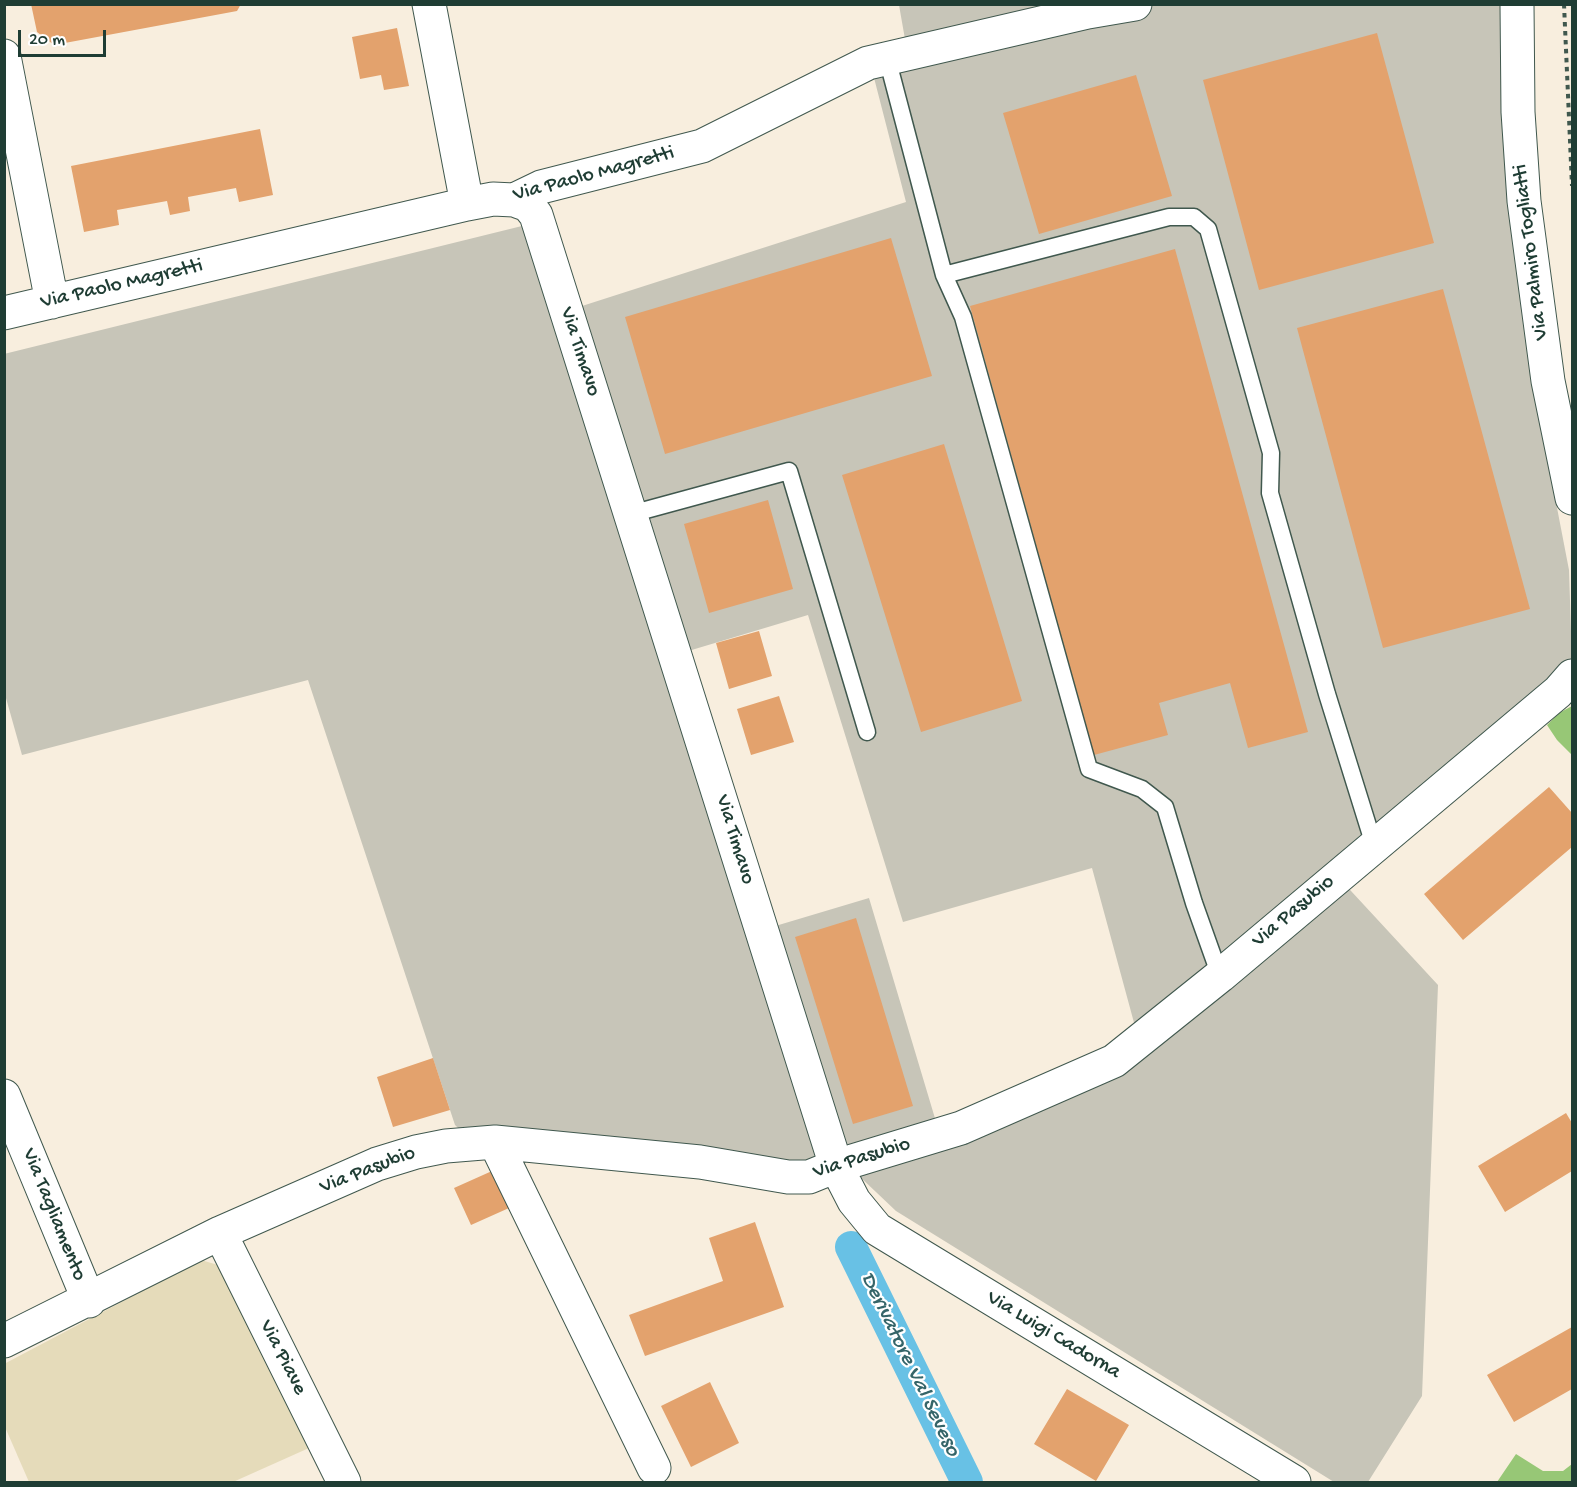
<!DOCTYPE html>
<html>
<head>
<meta charset="utf-8">
<style>
	body { margin:0 }
	#map { position:relative; width:1577px; height:1487px; overflow:hidden; background:#f8eede; font-family:"Gochi Hand",sans-serif }
	canvas { display:block }
	.frame { position:absolute; inset:0; border:6px solid #1f3d34; pointer-events:none }
	.scale { position:absolute; left:18px; top:30px; width:88px; height:27px; box-sizing:border-box; border:3px solid #1f3d34; border-top:0; padding-left:8px; font-size:18px; line-height:21px; white-space:nowrap; color:#1f3d34; -webkit-text-stroke:4px #fff; paint-order:stroke }
</style>
</head>
<body>
<div id="map">
<canvas width="1577" height="1487"></canvas>
<div class="frame"></div>
<div class="scale">20 m</div>
</div>
<script>
const g = document.querySelector('canvas').getContext('2d');
g.lineJoin = 'round';
function fillPath(path, color) { g.fillStyle = color; g.fill(path, 'evenodd'); }
const toPath = rows => new Path2D(rows.map(r => 'M' + r).join(''));
function trace(path, color, width, dash) { g.strokeStyle = color; g.lineWidth = width; g.lineCap = dash ? 'butt' : 'round'; g.setLineDash(dash || []); g.stroke(path); }
function label(font, color, halo, rows, align = 'center') {
  g.font = font + ' "Gochi Hand",sans-serif'; g.lineWidth = 4.5; g.setLineDash([]); g.textBaseline = 'middle'; g.strokeStyle = halo; g.fillStyle = color; for (const [text, x, y, turn = 0] of rows) {
    g.save(); g.translate(x, y); g.rotate((+turn || 0) * Math.PI / 180); g.textAlign = isNaN(turn) ? turn : align; if (halo) g.strokeText(text, 0, 0); g.fillText(text, 0, 0); g.restore();
  }
}
const built = toPath([
	[201,1260,218,1265,309,1448,233,1482,29,1482,5,1427,4,1364]
]);
const industrial = toPath([
	[899,5,1503,5,1532,378,1569,570,1572,662,1327,865,1438,985,1422,1396,1368,1482,1334,1482,896,1211,857,1174,696,1175,484,1153,455,1125,308,680,22,755,4,691,4,354,526,225,554,315,906,202,872,70,909,62],
	[808,615,903,922,1092,868,1136,1030,1108,1051,937,1125,869,898,772,927,685,652]
]);
const green = toPath([
	[1572,706,1572,755,1557,740,1547,725,1559,713],
	[1516,1454,1543,1471,1563,1471,1572,1464,1572,1482,1497,1482]
]);
const canal = toPath([
	[851,1247,967,1482]
]);
const building = toPath([
	[31,4,241,4,237,11,54,45,37,32],
	[397,28,409,86,384,90,381,75,360,79,352,37],
	[1377,33,1434,243,1259,290,1203,80],
	[1136,75,1172,196,1039,234,1003,113],
	[260,129,273,195,239,202,236,188,188,197,190,211,170,215,167,201,117,210,119,225,84,232,71,166],
	[891,238,932,376,665,454,625,317],
	[1175,249,1308,732,1248,748,1230,683,1159,703,1168,735,1094,755,970,306],
	[1443,289,1530,609,1383,648,1297,328],
	[944,444,1022,701,921,732,842,475],
	[768,500,793,589,709,613,684,524],
	[759,631,772,676,729,689,716,643],
	[779,696,794,742,751,755,737,709],
	[1549,787,1572,813,1572,847,1463,940,1424,894],
	[856,918,913,1106,853,1124,795,937],
	[433,1058,450,1110,393,1127,377,1077],
	[1566,1113,1572,1123,1572,1171,1505,1212,1478,1166],
	[492,1171,509,1208,471,1225,454,1188],
	[755,1222,784,1307,645,1356,629,1315,723,1281,709,1238],
	[1572,1327,1572,1389,1514,1422,1487,1375],
	[710,1382,739,1443,691,1467,661,1406],
	[1067,1389,1129,1425,1096,1481,1034,1444]
]);
const path = toPath([
	[1564,4,1572,186]
]);
const service = toPath([
	[887,58,944,275,963,317,1089,769,1142,789,1165,807,1194,903,1220,976],
	[944,275,1169,217,1194,217,1208,229,1271,453,1270,493,1327,694,1374,845],
	[631,514,789,471,867,732]
]);
const minor = toPath([
	[429,4,467,204],
	[4,56,52,302],
	[514,200,528,205,536,215,836,1166,854,1201,877,1229,1294,1482],
	[4,313,467,204,493,199,514,200,541,187,702,146,868,63,1088,12,1135,4],
	[4,1096,89,1301],
	[495,1142,654,1468],
	[220,1233,344,1482],
	[4,1341,220,1233,377,1164,416,1152,446,1146,495,1142,700,1162,788,1177,809,1177,836,1166,961,1128,1114,1061,1220,976,1558,692,1572,676]
]);
const tertiary = toPath([
	[1517,4,1518,112,1524,201,1548,381,1572,498]
]);
const streetNames = [
	["Via Paolo Magretti",594,175,-15],
	["Via Palmiro Togliatti",1532,252,-97],
	["Via Paolo Magretti",122,285,-13],
	["Via Timavo",579,352,72],
	["Via Timavo",734,840,73],
	["Via Pasubio",1294,912,-40],
	["Via Pasubio",862,1159,-17],
	["Via Pasubio",368,1171,-21],
	["Via Tagliamento",53,1215,68],
	["Via Luigi Cadorna",1053,1336,31],
	["Via Piave",282,1358,63]
];
const waterNames = [
	["Derivatore Val Seveso",909,1365,64]
];
fillPath(built, '#e5dbba');
fillPath(industrial, '#c7c5b8');
fillPath(green, '#97c776');
trace(canal, '#68c1e5', 32);
fillPath(building, '#e3a26d');
trace(service, '#40584e', 19);
trace(minor, '#40584e', 35);
trace(tertiary, '#40584e', 35);
trace(path, '#40584e', 4, [4.5, 4.5]);
trace(service, '#fff', 16);
trace(minor, '#fff', 33);
trace(tertiary, '#fff', 33);
label('21px', '#1f3d34', '#fff', streetNames);
label('italic 22px', '#356569', '#fff', waterNames);
</script>
</body>
</html>
